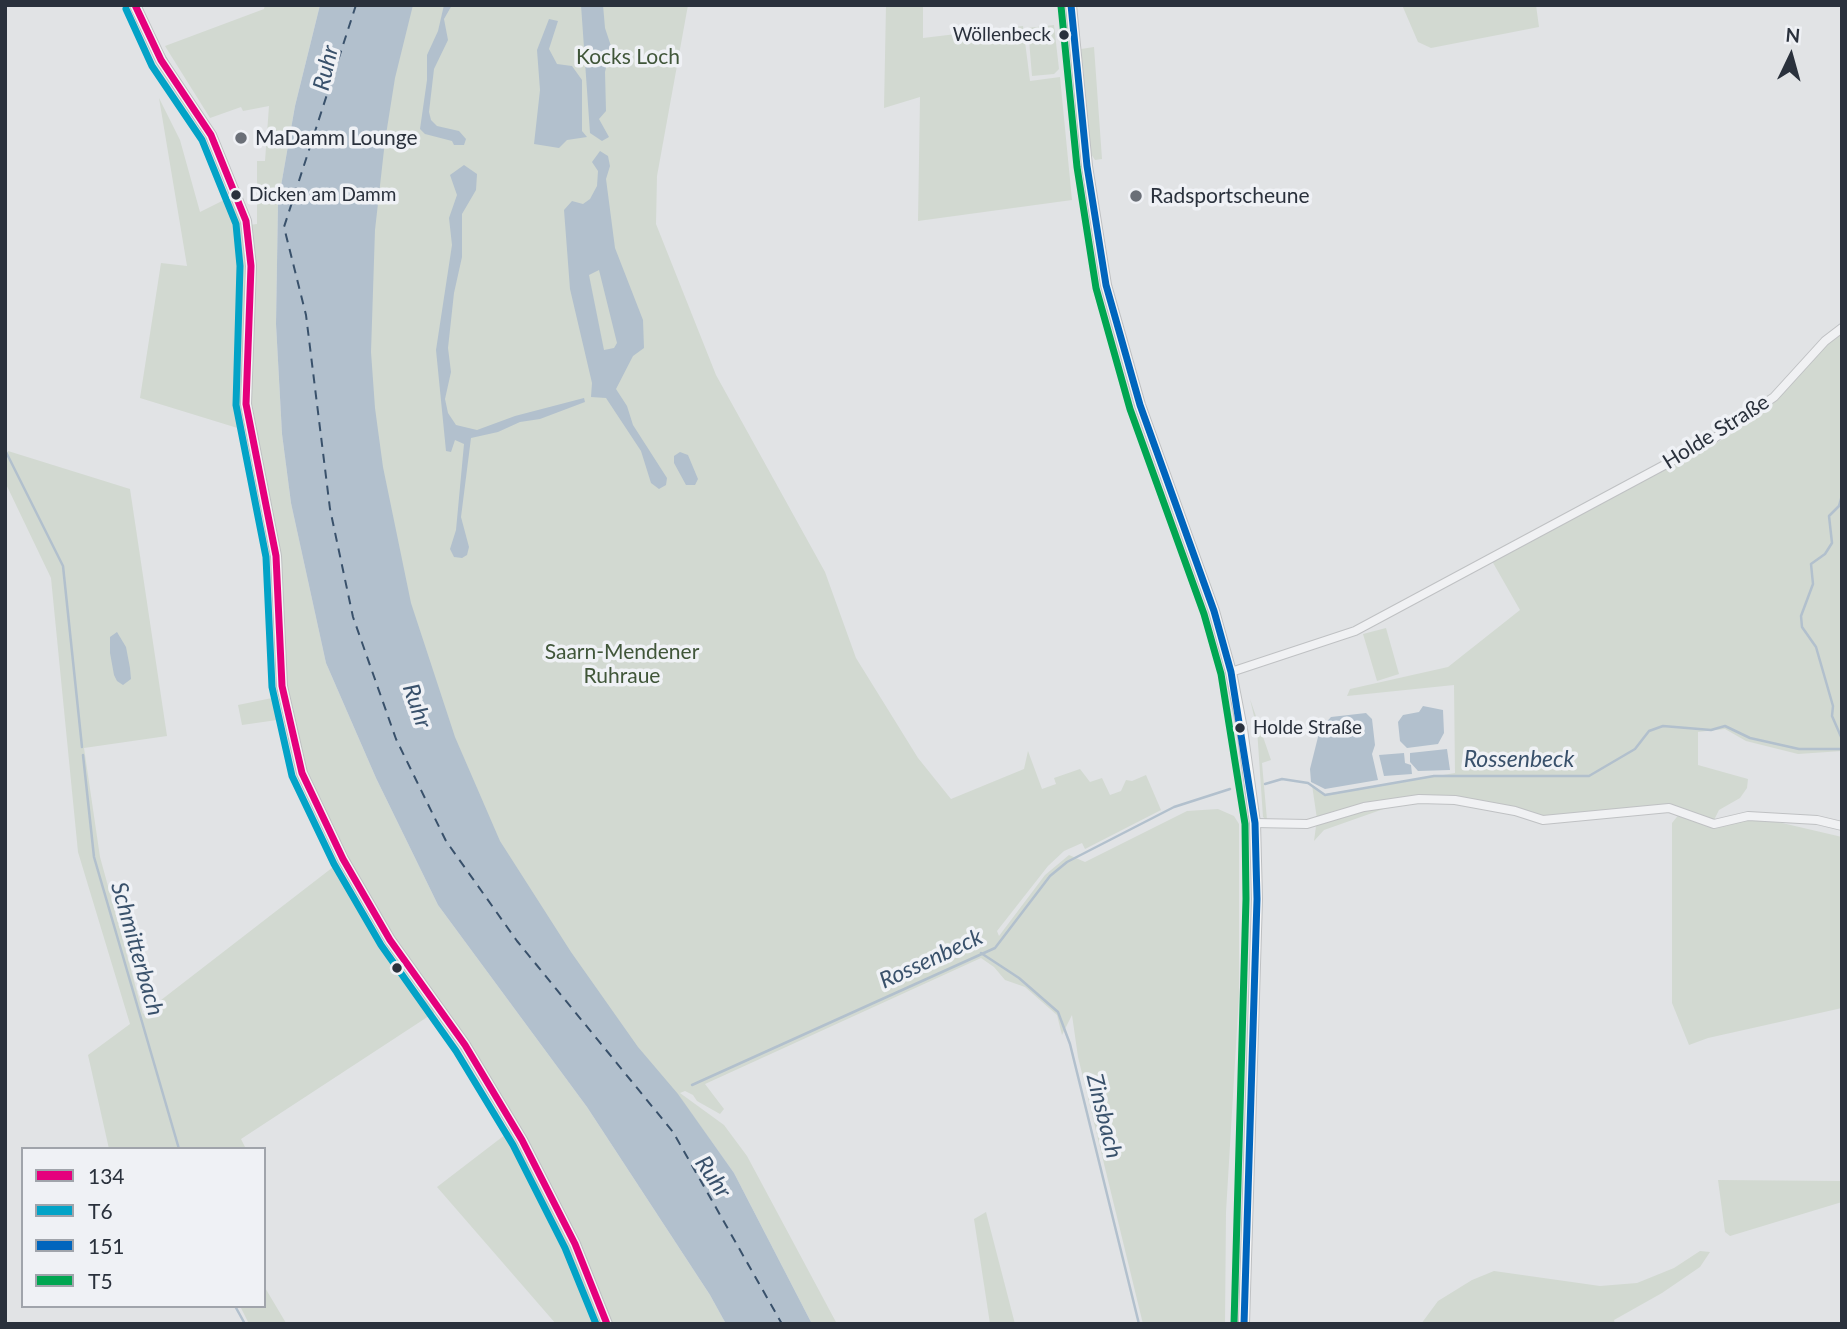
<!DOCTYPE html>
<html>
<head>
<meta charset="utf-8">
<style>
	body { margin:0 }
	#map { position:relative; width:1847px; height:1329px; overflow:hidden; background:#e1e3e5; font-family:Lato,sans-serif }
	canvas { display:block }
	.frame { position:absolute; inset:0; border:7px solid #2a313c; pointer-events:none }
	.legend { position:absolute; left:21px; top:1147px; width:245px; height:161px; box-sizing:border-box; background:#eff1f5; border:2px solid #a0a4ab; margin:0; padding:9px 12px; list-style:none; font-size:21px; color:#2a313c }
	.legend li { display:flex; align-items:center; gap:14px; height:35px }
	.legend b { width:35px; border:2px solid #a0a4ab }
	.north { position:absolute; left:1756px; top:21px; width:70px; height:70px; -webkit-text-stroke:5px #eff1f5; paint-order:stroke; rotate:5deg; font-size:19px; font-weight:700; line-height:28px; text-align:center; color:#2a313c }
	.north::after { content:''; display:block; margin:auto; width:24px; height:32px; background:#2a313c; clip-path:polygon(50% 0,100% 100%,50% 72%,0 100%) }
</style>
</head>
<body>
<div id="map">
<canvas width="1847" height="1329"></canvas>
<div class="frame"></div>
<ul class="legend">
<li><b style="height:9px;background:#e5007d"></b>134</li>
<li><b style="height:9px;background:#02a3c7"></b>T6</li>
<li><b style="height:9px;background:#0065bd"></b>151</li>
<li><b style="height:9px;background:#00a651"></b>T5</li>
</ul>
<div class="north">N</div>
</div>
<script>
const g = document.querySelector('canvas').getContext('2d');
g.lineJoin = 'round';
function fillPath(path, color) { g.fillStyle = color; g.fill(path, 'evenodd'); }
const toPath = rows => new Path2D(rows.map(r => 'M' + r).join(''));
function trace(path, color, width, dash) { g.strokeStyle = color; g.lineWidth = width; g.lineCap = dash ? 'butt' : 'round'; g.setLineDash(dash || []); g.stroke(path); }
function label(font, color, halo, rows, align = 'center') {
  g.font = font + ' Lato,sans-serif'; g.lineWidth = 7; g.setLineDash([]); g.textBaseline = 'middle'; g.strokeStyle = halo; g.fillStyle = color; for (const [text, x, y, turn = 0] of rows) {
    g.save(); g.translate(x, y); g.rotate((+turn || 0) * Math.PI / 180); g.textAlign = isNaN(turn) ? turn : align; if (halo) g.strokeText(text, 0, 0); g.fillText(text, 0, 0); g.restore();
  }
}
const green = toPath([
	[265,5,320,5,295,106,278,203,276,324,282,434,291,503,326,663,376,778,438,905,587,1107,710,1295,726,1324,610,1324,583,1251,497,1088,394,940,344,853,305,772,286,682,281,576,251,403,249,225,257,224,257,161,265,161,269,106,243,111,241,107,210,118,165,46,264,9],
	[369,5,688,5,657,176,656,224,716,375,825,572,856,658,918,758,951,799,1024,769,1028,751,1042,789,1056,784,1054,778,1080,769,1090,782,1102,778,1110,795,1121,791,1126,780,1132,781,1146,775,1161,810,1085,849,1082,843,1064,851,1048,866,997,931,999,936,1045,875,1069,855,1085,862,1187,811,1218,809,1234,816,1239,824,1239,995,1226,1212,1225,1324,1143,1324,1078,1057,1072,1015,1062,1035,1057,1015,1025,987,1005,980,994,967,981,958,705,1084,724,1109,720,1114,697,1101,693,1095,685,1091,680,1093,724,1125,747,1156,837,1324,812,1324,734,1173,678,1095,640,1111,361,603],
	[886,5,923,5,923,38,1023,26,1030,81,1060,77,1072,200,918,221,920,97,884,108],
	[1402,5,1536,5,1539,27,1431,48,1418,42],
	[1054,25,1059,69,1054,74,1032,76,1028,28],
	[1094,47,1102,159,1095,160,1091,154,1081,49],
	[159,98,180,140,200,212,226,199,236,202,241,212,248,266,242,375,244,430,140,398,161,263,187,266],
	[1842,332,1842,751,1798,754,1746,741,1725,729,1698,732,1698,765,1748,779,1747,788,1740,798,1719,810,1714,820,1666,804,1545,818,1446,796,1392,806,1324,830,1314,841,1317,819,1312,785,1325,794,1455,773,1454,685,1347,696,1350,689,1448,667,1520,610,1492,561,1727,437,1768,408,1827,342],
	[8,451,130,489,167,736,84,748,100,857,143,1014,337,864,393,961,435,1012,241,1139,246,1149,109,1149,88,1055,130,1024,78,852,51,578,5,482],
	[1386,628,1399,674,1377,681,1363,634],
	[277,697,280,717,277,720,242,725,238,705],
	[1250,699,1271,760,1262,763,1267,820,1263,817,1257,729],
	[1680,813,1708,827,1720,827,1749,818,1765,819,1842,837,1842,1008,1708,1038,1689,1045,1672,1003,1672,823],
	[510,1131,578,1258,601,1324,556,1324,437,1187],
	[1718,1180,1842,1181,1842,1202,1730,1236,1725,1232],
	[986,1212,1015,1324,990,1324,974,1219],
	[1700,1251,1710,1252,1700,1267,1662,1293,1614,1320,1615,1324,1421,1324,1438,1301,1472,1280,1494,1271,1600,1286,1637,1283,1674,1268],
	[264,1286,286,1323,284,1324,249,1324,240,1306,264,1306]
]);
const water = toPath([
	[320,5,413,5,395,78,385,141,375,230,371,352,375,408,383,467,411,603,455,737,500,841,571,952,638,1047,678,1094,734,1173,812,1324,726,1324,710,1295,587,1107,438,905,376,778,326,663,291,503,282,434,276,324,278,203,295,106],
	[444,5,452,5,444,19,448,40,434,69,429,112,431,120,437,126,459,131,466,139,464,145,454,145,452,141,425,134,420,129,427,80,427,55,438,31],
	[581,5,603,5,605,28,611,46,605,72,606,111,599,119,609,137,602,141,590,133],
	[549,19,558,21,549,49,557,64,572,66,582,80,582,131,587,137,567,140,559,148,534,144,540,90,537,50],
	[600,151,608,156,610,166,606,179,615,248,643,320,644,348,633,356,616,389,627,406,633,425,667,478,666,485,659,489,651,483,641,451,606,398,591,397,592,383,570,289,564,210,572,201,583,204,590,199,597,186,598,171,592,162],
	[599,270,617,343,614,348,604,350,589,275],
	[464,165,477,174,476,190,462,214,462,257,454,293,448,348,451,372,445,399,448,413,456,425,477,430,515,416,584,398,585,402,540,419,520,422,498,432,471,438,461,517,469,547,467,555,462,558,454,557,450,549,456,530,464,444,455,440,451,452,446,451,436,350,452,245,449,218,457,195,450,175],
	[680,452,688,455,698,479,695,485,686,485,674,463,674,456],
	[117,632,126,647,130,668,131,679,123,685,117,681,114,675,110,653,110,637],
	[1423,706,1443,710,1444,733,1438,744,1407,748,1400,741,1398,722,1403,715,1419,712],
	[1366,713,1372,719,1375,745,1372,754,1378,780,1325,789,1311,782,1310,769,1320,729,1331,717],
	[1447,749,1450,770,1418,771,1410,762,1410,753],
	[1404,753,1405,763,1411,765,1412,774,1384,776,1379,755]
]);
const stream = toPath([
	[162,52,169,64],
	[5,450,63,566,82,747],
	[1842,495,1839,506,1829,516,1832,543,1825,554,1811,564,1813,584,1801,616,1802,627,1816,647,1833,706,1832,716,1842,739],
	[83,755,94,857,179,1149],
	[1265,784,1282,779,1308,783,1325,795,1434,776,1589,776,1635,749,1649,731,1663,726,1711,730,1725,726,1750,738,1799,749,1842,749],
	[981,953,1019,978,1058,1012,1070,1044,1139,1324],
	[692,1085,995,948,1050,876,1067,862,1174,807,1230,789],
	[235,1306,245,1324]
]);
const ferry = toPath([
	[356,5,284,227,306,315,330,509,353,617,396,739,446,841,517,941,673,1132,782,1324]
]);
const minor = toPath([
	[1231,672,1355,631,1713,439,1774,397,1825,341,1842,328],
	[1255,823,1307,824,1364,807,1419,799,1455,800,1515,811,1543,820,1669,808,1714,824,1748,816,1817,820,1842,826]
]);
const major = toPath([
	[135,5,161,60,211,135,246,221,251,266,246,404,276,556,282,686,302,773,343,859,390,940,465,1045,522,1140,575,1244,607,1324],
	[1071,5,1087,166,1106,285,1140,405,1214,611,1231,672,1242,729,1255,823,1257,899,1244,1324]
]);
const bus1 = toPath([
	[135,5,161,60,211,135,246,221,251,266,246,404,276,556,282,686,302,773,343,859,390,940,465,1045,522,1140,575,1244,607,1324]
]);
const bus2 = toPath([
	[126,9,152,66,202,140,236,224,240,266,236,405,266,557,272,687,292,776,334,864,381,945,456,1051,513,1145,565,1248,596,1324]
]);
const bus3 = toPath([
	[1071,5,1087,166,1106,285,1140,405,1214,611,1231,672,1255,823,1257,899,1244,1324]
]);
const bus4 = toPath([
	[1061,6,1077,167,1096,288,1130,409,1204,614,1221,674,1245,824,1246,899,1234,1324]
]);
const markers = [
	[1064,35,6,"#2a313c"],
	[241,138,7,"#6a6f77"],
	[236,195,6,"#2a313c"],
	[1136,196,7,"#6a6f77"],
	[1240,728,6,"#2a313c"],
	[397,968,6,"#2a313c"]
];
const busNames = [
	["Wöllenbeck",1051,35,"right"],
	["Dicken am Damm",249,195],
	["Holde Straße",1253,728]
];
const parkNames = [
	["Kocks Loch",628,57],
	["Saarn-Mendener",622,652],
	["Ruhraue",622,676]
];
const poiNames = [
	["MaDamm Lounge",255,138],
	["Radsportscheune",1150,196]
];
const streetNames = [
	["Holde Straße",1716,432,-32]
];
const waterNames = [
	["Ruhr",326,68,-77],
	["Ruhr",417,706,71],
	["Rossenbeck",1519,760],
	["Schmitterbach",137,949,74],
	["Rossenbeck",931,959,-25],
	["Zinsbach",1104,1116,76],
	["Ruhr",713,1177,56]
];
fillPath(green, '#d2d9d1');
fillPath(water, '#b2c0cd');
trace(stream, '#b2c0cd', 2.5);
trace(ferry, '#39516b', 2, [9, 7]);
trace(minor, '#bfc1c3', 10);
trace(major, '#bec0c2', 12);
trace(minor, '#f0f1f3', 8);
trace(major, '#f5f5f6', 10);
trace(bus1, '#e5007d', 7);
trace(bus2, '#02a3c7', 7);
trace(bus3, '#0065bd', 7);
trace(bus4, '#00a651', 7);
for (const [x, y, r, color] of markers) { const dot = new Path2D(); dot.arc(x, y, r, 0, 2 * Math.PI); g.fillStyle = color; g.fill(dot); trace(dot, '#eff1f5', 2.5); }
label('19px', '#2a313c', '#eff1f5', busNames, 'left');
label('21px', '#405639', '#eff1f5', parkNames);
label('21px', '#2a313c', '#eff1f5', poiNames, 'left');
label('21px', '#2a313c', '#eff1f5', streetNames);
label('italic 23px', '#39516b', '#eff1f5', waterNames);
</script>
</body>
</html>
